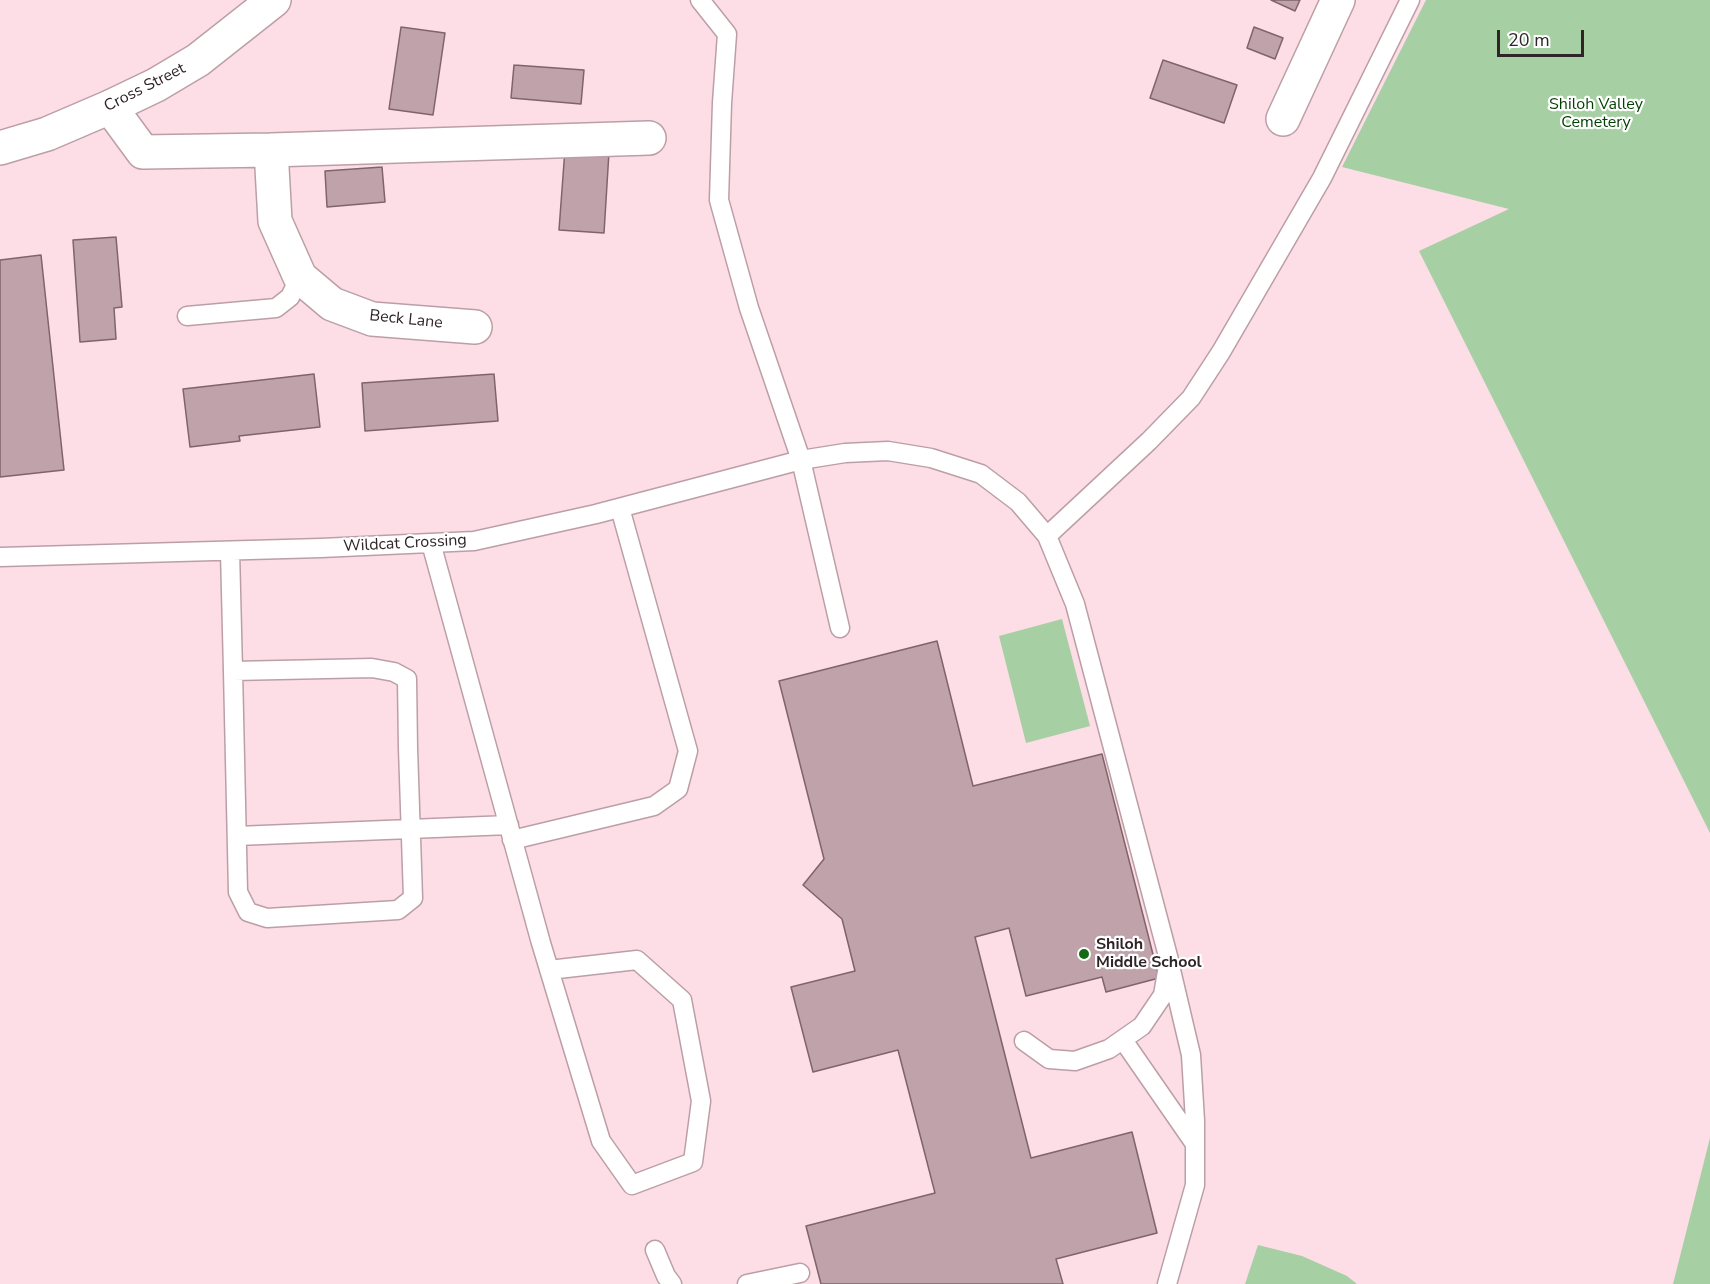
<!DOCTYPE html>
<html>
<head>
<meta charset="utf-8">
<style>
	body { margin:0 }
	#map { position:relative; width:1710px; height:1284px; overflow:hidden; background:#fddde6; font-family:"Nunito Sans",sans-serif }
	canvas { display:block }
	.scale { position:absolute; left:1497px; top:30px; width:87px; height:27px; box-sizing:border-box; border:3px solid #2f2427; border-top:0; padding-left:8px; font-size:18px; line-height:21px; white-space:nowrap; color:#2f2427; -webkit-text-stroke:4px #fff; paint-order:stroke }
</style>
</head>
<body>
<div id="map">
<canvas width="1710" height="1284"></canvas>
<div class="scale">20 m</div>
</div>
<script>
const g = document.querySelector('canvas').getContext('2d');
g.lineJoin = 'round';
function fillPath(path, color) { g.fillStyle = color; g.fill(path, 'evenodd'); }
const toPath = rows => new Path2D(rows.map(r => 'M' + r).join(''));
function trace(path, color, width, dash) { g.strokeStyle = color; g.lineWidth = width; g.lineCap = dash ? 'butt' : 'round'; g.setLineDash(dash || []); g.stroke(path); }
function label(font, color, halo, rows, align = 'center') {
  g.font = font + ' "Nunito Sans",sans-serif'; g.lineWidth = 4.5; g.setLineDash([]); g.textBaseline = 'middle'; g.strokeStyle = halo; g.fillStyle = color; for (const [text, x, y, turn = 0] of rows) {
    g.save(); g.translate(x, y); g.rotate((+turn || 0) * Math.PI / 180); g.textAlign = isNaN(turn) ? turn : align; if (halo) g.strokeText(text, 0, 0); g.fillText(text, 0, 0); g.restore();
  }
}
const green = toPath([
	[1426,0,1710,0,1710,833,1419,251,1509,209,1342,167],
	[1062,619,1090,726,1026,743,999,636],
	[1710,1138,1710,1284,1673,1284],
	[1258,1245,1302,1256,1347,1276,1357,1284,1245,1284]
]);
const building = toPath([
	[1271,0,1300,0,1295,11,1271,0],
	[401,27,445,33,433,115,389,109,401,27],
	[1254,27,1283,38,1275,59,1247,48,1254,27],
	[1163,60,1237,85,1224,123,1150,98,1163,60],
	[514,65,584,70,581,104,511,98,514,65],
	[565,149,609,152,604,233,559,230,565,149],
	[382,167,385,202,327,207,325,171,382,167],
	[116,237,122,307,114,308,116,339,80,342,73,240,116,237],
	[41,255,64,470,0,477,0,260,41,255],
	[314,374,320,427,239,436,240,441,190,447,183,389,314,374],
	[494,374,498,421,365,431,362,383,494,374],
	[937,641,973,786,1102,754,1159,978,1106,992,1102,977,1026,996,1009,928,975,937,1031,1158,1132,1132,1157,1233,1056,1259,1063,1284,821,1284,806,1226,935,1193,898,1050,813,1072,791,987,855,971,842,919,803,885,824,859,779,681,937,641]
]);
const lane = toPath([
	[700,0,727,34,722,103,719,200,749,308,801,460,840,628],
	[187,316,276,308,290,297,300,277],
	[1047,536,1149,441,1191,398,1221,352,1322,178,1410,0],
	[431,543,541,943,601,1141,632,1185,693,1162,701,1101,682,1000,637,960,549,970],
	[230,551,233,671,238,892,248,912,267,918,398,910,413,898,408,748,407,679,394,672,372,668,233,671],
	[0,557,321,548,474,541,596,514,801,460,845,453,888,451,931,458,981,474,1018,502,1047,536,1075,604,1169,960,1163,995,1142,1026,1109,1049,1075,1061,1049,1059,1024,1041],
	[237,836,509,825],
	[512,840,654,806,678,789,688,751,620,508],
	[1123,1040,1195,1144],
	[655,1250,666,1276,672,1284],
	[747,1284,800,1273],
	[1167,1284,1195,1185,1195,1121,1191,1055,1171,970]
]);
const street = toPath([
	[110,107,143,152,271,150,649,138],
	[1283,119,1338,0],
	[271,150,275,221,300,277,332,304,372,319,475,327]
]);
const secondary = toPath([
	[0,148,47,134,110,107,156,85,198,60,274,0]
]);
const markers = [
	[1084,954,6,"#126b14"]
];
const streetNames = [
	["Cross Street",145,88,-27],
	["Beck Lane",406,320,6],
	["Wildcat Crossing",405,544,-3]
];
const parkNames = [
	["Shiloh Valley",1596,105],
	["Cemetery",1596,123]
];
const poiNames = [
	["Shiloh",1096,945],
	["Middle School",1096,963]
];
fillPath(green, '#a6cfa3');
fillPath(building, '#c0a2aa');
trace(building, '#7f646b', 1.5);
trace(lane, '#bc9fa6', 21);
trace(street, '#bc9fa6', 36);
trace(secondary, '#bc9fa6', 36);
trace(lane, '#fff', 18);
trace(street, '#fff', 33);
trace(secondary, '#fff', 33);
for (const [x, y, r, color] of markers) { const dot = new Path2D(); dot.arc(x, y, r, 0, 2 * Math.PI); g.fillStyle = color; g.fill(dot); trace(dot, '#fff', 2); }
label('16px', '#2f2427', '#fff', streetNames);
label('16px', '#003f00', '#fff', parkNames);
label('bold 16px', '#2f2427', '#fff', poiNames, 'left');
</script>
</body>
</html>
